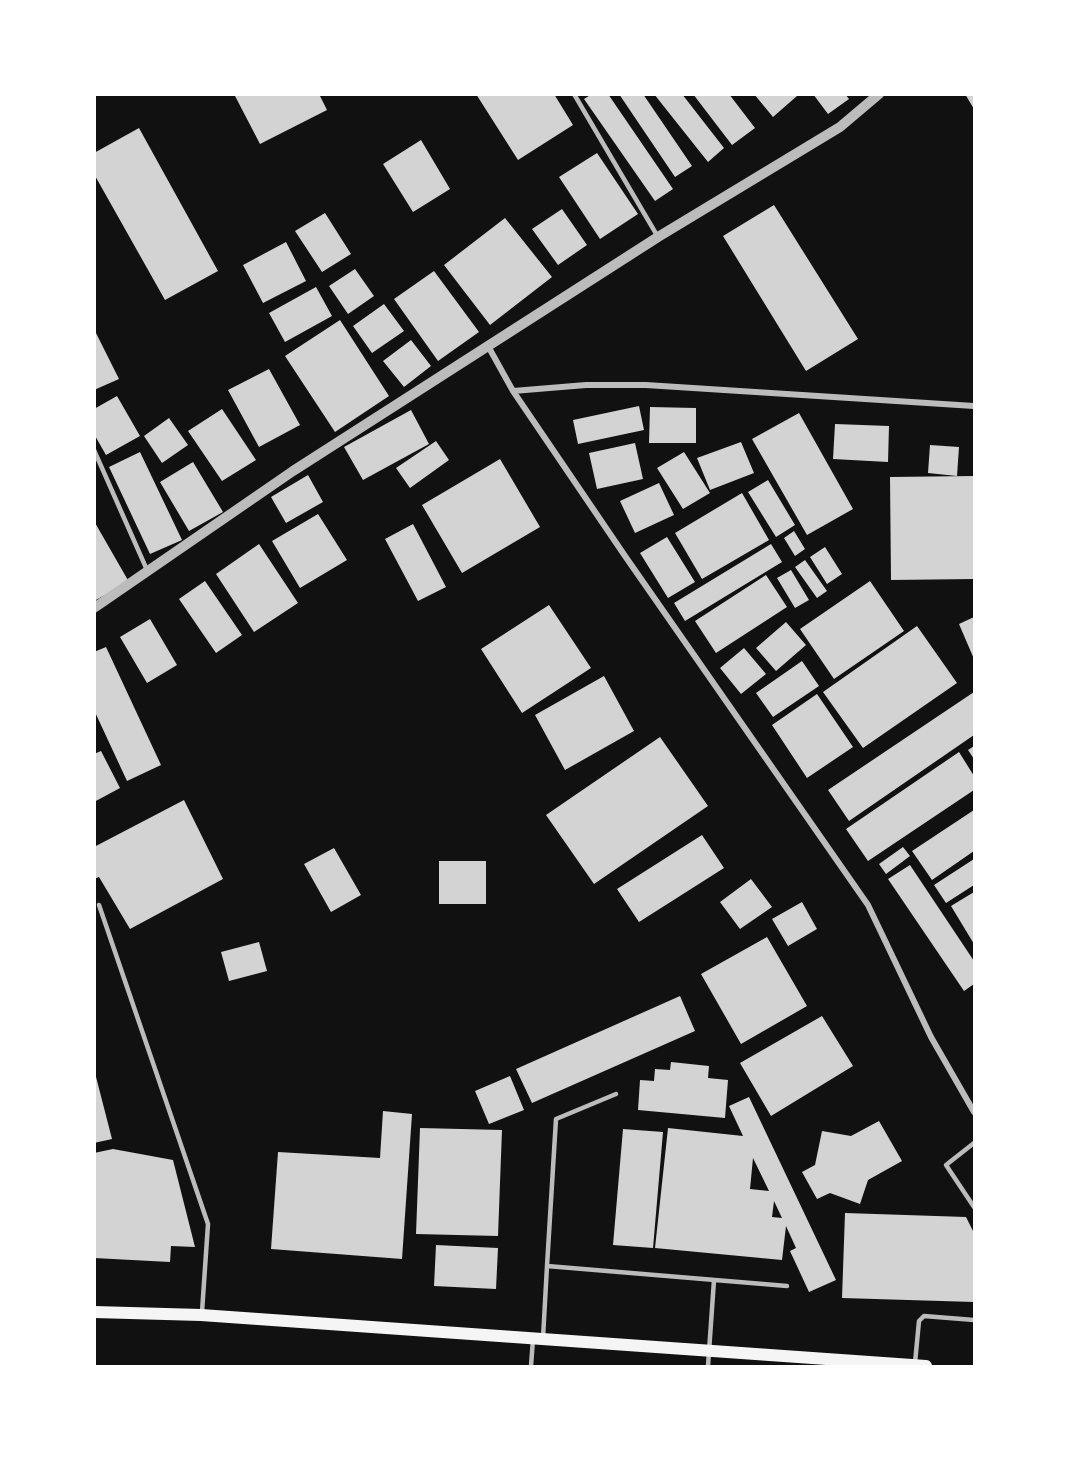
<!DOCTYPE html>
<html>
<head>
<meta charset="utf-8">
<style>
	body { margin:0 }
	#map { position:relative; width:1069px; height:1461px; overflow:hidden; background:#111; font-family:Raleway,sans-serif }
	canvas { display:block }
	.frame { position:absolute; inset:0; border:96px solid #fff; pointer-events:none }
</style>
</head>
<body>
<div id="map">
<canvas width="1069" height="1461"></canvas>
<div class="frame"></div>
</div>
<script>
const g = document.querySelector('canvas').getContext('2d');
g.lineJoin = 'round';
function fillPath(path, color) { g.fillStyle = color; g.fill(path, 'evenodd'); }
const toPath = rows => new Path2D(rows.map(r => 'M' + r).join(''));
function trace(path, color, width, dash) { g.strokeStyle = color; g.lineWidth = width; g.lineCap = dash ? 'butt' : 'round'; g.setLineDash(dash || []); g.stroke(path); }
const building = toPath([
	[234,94,319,94,327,110,260,144],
	[476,94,554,94,573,125,518,160],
	[592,94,608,94,673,189,655,201,584,99],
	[619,94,643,94,692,166,675,177],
	[654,94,682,94,724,148,708,162],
	[693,94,729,94,755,128,732,145],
	[754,94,796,94,797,96,773,117],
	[813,94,845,94,849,99,828,114],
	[965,94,974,94,974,109],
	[139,128,218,271,165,300,94,174,94,153],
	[421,140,450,189,413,212,383,164],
	[597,153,638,214,600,239,559,177],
	[774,205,858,339,806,371,723,236],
	[562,209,587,245,558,265,532,229],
	[325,213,351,254,322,272,295,231],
	[505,218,552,277,490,325,444,265],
	[286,242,306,281,263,303,243,265],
	[355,269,374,296,348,314,329,286],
	[434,271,479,332,438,361,394,299],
	[316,287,332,316,285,342,269,313],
	[384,304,404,331,372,353,353,326],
	[340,320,389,396,335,432,285,356],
	[94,329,119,379,94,390],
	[411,340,431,366,404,387,383,361],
	[269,369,300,425,259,447,228,390],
	[117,396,140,436,106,455,94,434,94,409],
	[639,406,644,430,578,444,573,420],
	[650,407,696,408,696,443,649,443],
	[222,409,256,460,222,481,188,431],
	[411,410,429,444,363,480,344,447],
	[799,413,853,509,807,535,752,439],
	[169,418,188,445,162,463,144,436],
	[835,424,889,426,888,462,833,459],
	[436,441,449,460,410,488,396,468],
	[741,442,754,473,710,490,697,458],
	[635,443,643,479,597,489,589,453],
	[930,445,959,447,957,476,928,473],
	[140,452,182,540,150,554,109,467],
	[684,452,710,493,683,509,657,468],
	[500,459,540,527,462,573,422,505],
	[193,462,223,512,189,531,160,482],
	[308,475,323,502,286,523,271,497],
	[974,476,974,579,891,580,890,477],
	[768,480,795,525,776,537,748,492],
	[659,483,674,515,635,533,620,501],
	[742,493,769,540,702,579,675,533],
	[318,514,347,560,300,588,272,541],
	[94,521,129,582,94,601],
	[413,524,446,587,418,601,385,539],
	[794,531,805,549,795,556,784,538],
	[667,537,695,582,668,598,640,553],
	[259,544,298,603,254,632,216,574],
	[771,544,782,562,685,621,674,603],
	[825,547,842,574,827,584,810,557],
	[805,560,827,591,817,598,795,567],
	[791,570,809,600,795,608,777,578],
	[766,575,787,607,716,653,695,621],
	[205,581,242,635,216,653,179,599],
	[870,581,904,631,834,679,800,629],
	[549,605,591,668,522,713,481,649],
	[974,617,974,659,959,624],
	[150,619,177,665,147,683,120,637],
	[786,622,806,645,776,671,756,648],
	[917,626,957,683,863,748,823,692],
	[106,647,161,765,127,781,94,710,94,652],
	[744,648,766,674,741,694,720,668],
	[802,661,819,686,773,717,756,693],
	[604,676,634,731,565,770,535,715],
	[974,692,974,735,849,821,828,790],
	[817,694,853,747,807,778,772,725],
	[660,737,708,806,594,884,546,815],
	[974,746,974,759,968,750],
	[101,751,120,788,94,802,94,754],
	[959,752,974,776,974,790,868,861,846,829],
	[184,800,223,879,130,929,99,877,94,879,94,847],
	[974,810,974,851,932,880,912,851],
	[702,835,724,868,639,922,617,889],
	[903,847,910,856,886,874,879,864],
	[334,848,361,895,331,912,304,864],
	[974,859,974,885,946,903,934,885],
	[439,861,486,861,486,904,439,904],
	[910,865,974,961,974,984,964,991,888,879],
	[751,879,772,907,740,929,720,902],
	[974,892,974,944,951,906],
	[802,902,817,929,788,946,772,919],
	[767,937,807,1006,741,1044,701,974],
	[259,942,267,971,229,981,221,952],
	[680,996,695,1031,532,1103,516,1069],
	[822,1016,853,1066,771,1116,740,1063],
	[671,1062,709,1066,708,1078,728,1080,725,1118,638,1110,640,1080,654,1081,655,1069,670,1070],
	[94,1069,112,1139,94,1143],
	[510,1076,524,1110,489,1124,475,1091],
	[749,1097,836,1280,809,1292,790,1251,796,1248,786,1226,782,1260,655,1248,668,1128,743,1136,729,1106],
	[753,1158,769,1191,750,1189],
	[774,1201,782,1218,772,1217],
	[383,1111,412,1114,402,1259,271,1249,278,1152,380,1158],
	[879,1121,902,1161,868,1180,860,1204,830,1193,817,1199,802,1172,815,1165,822,1131,851,1136],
	[420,1128,502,1130,498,1236,416,1234],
	[623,1129,663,1132,653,1248,613,1245],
	[113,1149,173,1160,195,1247,171,1246,170,1262,94,1258,94,1153],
	[845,1213,966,1217,974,1233,974,1302,842,1298],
	[436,1245,498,1248,496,1289,434,1286]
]);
const service = toPath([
	[574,94,658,237],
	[94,450,147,570],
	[99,905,208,1224,202,1312],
	[616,1094,556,1119,547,1266,787,1286],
	[974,1143,946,1165,974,1207],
	[543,1338,547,1266],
	[915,1363,919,1321,924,1316,974,1320],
	[531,1366,533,1339],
	[708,1366,714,1280]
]);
const minor = toPath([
	[488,346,513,391,625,556,868,905,931,1037,974,1112],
	[513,391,586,385,646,385,974,406]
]);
const tertiary = toPath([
	[94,608,293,471,658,237,840,127,879,94]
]);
const secondary = toPath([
	[94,1312,201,1315,926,1366]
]);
fillPath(building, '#d3d3d3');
trace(service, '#bcbcbc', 4.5);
trace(minor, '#bcbcbc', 6);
trace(tertiary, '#bcbcbc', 10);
trace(secondary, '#f5f5f5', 12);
</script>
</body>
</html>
